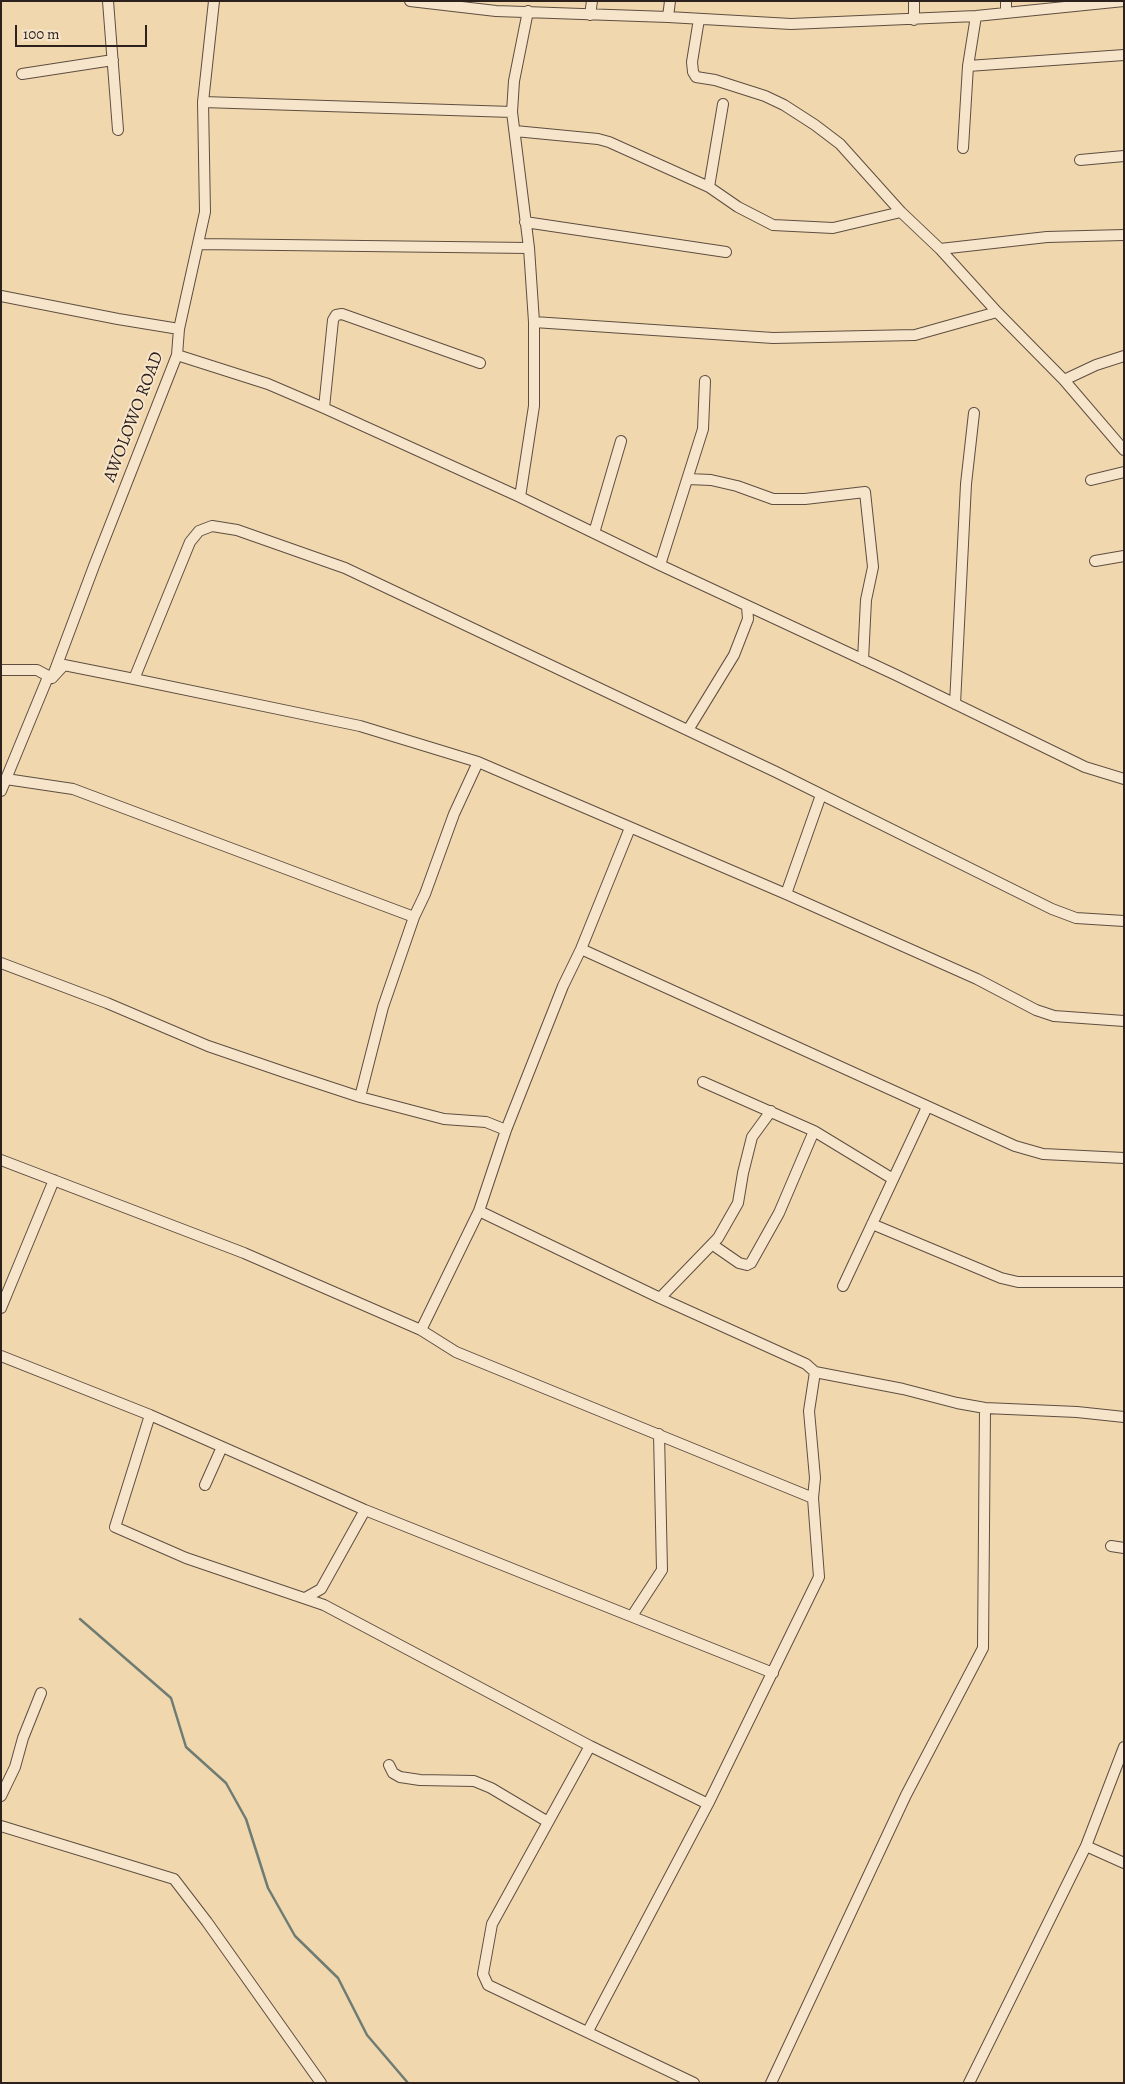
<!DOCTYPE html>
<html>
<head>
<meta charset="utf-8">
<style>
	body { margin:0 }
	#map { position:relative; width:1125px; height:2084px; overflow:hidden; background:#f1d7ad; font-family:Alegreya,serif }
	canvas { display:block }
	.frame { position:absolute; inset:0; border:2px solid #2d211d; pointer-events:none }
	.scale { position:absolute; left:15px; top:25px; width:132px; height:22px; box-sizing:border-box; border:2px solid #2d211d; border-top:0; padding-left:6px; font-size:15px; line-height:18px; white-space:nowrap; color:#2d211d; -webkit-text-stroke:4px #f6e5ca; paint-order:stroke }
</style>
</head>
<body>
<div id="map">
<canvas width="1125" height="2084"></canvas>
<div class="frame"></div>
<div class="scale">100 m</div>
</div>
<script>
const g = document.querySelector('canvas').getContext('2d');
g.lineJoin = 'round';
const toPath = rows => new Path2D(rows.map(r => 'M' + r).join(''));
function trace(path, color, width, dash) { g.strokeStyle = color; g.lineWidth = width; g.lineCap = dash ? 'butt' : 'round'; g.setLineDash(dash || []); g.stroke(path); }
function label(font, color, halo, rows, align = 'center') {
  g.font = font + ' Alegreya,serif'; g.lineWidth = 4; g.setLineDash([]); g.textBaseline = 'middle'; g.strokeStyle = halo; g.fillStyle = color; for (const [text, x, y, turn = 0] of rows) {
    g.save(); g.translate(x, y); g.rotate((+turn || 0) * Math.PI / 180); g.textAlign = isNaN(turn) ? turn : align; if (halo) g.strokeText(text, 0, 0); g.fillText(text, 0, 0); g.restore();
  }
}
const stream = toPath([
	[80,1619,171,1698,186,1747,226,1783,246,1819,268,1888,295,1936,338,1978,367,2035,408,2083]
]);
const minor = toPath([
	[108,1,118,130],
	[410,1,496,11,668,17,791,24,976,16,1124,1],
	[1006,12,1006,1],
	[590,15,592,1],
	[668,17,670,1],
	[699,19,692,62,693,72,696,77,715,80,765,96,784,105,815,125,840,144,901,212,940,249,997,312,1064,380,1124,450],
	[914,20,914,1],
	[968,66,1124,55],
	[22,74,113,60],
	[203,102,512,112],
	[515,131,598,139,609,142,709,187,738,207,773,225,833,228,901,212],
	[963,148,968,66,976,16],
	[1080,160,1124,156],
	[709,187,723,104],
	[525,222,726,252],
	[199,244,529,248],
	[940,249,1047,237,1124,235],
	[1,296,118,319,179,329],
	[534,322,773,338,915,335,997,312],
	[177,355,268,384,324,408,520,497,660,565,896,675,1085,767,1124,779],
	[1064,380,1096,365,1124,356],
	[324,408,333,320,336,315,342,314,480,363],
	[688,479,711,480,737,486,773,499,805,499,865,492,873,567,866,600,863,660],
	[1091,480,1124,472],
	[520,497,534,406,534,322,529,248,512,112,514,81,528,11],
	[594,533,621,441],
	[1095,561,1124,556],
	[660,565,703,429,705,381],
	[1,670,37,670,52,678,64,665,134,679,360,726,478,762,786,894,977,979,1036,1010,1054,1016,1124,1021],
	[134,679,190,542,199,531,212,526,237,530,345,568,776,772,1052,909,1076,918,1124,921],
	[955,704,966,484,974,413],
	[688,730,734,655,748,619,747,606],
	[6,779,73,789,414,917],
	[1,791,48,677,52,678,94,566,177,355,179,329,205,212,203,102,214,1],
	[786,894,821,795],
	[581,949,1015,1146,1043,1154,1124,1158],
	[1,963,107,1003,208,1046,287,1073,360,1097,444,1119,486,1122,506,1130],
	[703,1082,814,1131,893,1179],
	[360,1097,383,1007,414,917,425,894,454,814,478,762],
	[1,1160,244,1253,421,1330,456,1352,813,1498],
	[479,1211,660,1298,806,1364,815,1372,903,1389,957,1403,985,1408,1077,1412,1124,1417],
	[872,1224,1001,1278,1018,1282,1124,1282],
	[713,1245,739,1263,747,1265,751,1263,779,1213,814,1131],
	[843,1286,927,1107],
	[660,1298,718,1238,738,1203,743,1173,752,1137,771,1111],
	[1,1308,54,1180],
	[421,1330,479,1211,506,1130,563,986,581,949,630,828],
	[1,1356,150,1415,365,1510,773,1673],
	[150,1415,115,1527,186,1558,324,1605,590,1746,708,1804],
	[205,1485,222,1447],
	[1111,1546,1124,1548],
	[305,1598,321,1589,365,1510],
	[632,1616,662,1570,659,1434],
	[590,1746,492,1924,483,1974,488,1985,694,2083],
	[389,1765,393,1773,400,1777,420,1780,474,1781,491,1788,548,1822],
	[1,1796,15,1767,23,1738,41,1693],
	[1,1826,174,1879,207,1922,321,2083],
	[1086,1846,1124,1863],
	[588,2031,708,1804,819,1577,813,1498,815,1478,809,1411,815,1372],
	[771,2083,906,1795,983,1648,985,1408],
	[969,2083,1086,1846,1124,1747]
]);
const streetNames = [
	["AWOLOWO ROAD",134,417,-69]
];
trace(stream, '#6f7c73', 2.5);
trace(minor, '#5e4e41', 12);
trace(minor, '#f6e5ca', 10);
label('18px', '#2d211d', '#f6e5ca', streetNames);
</script>
</body>
</html>
